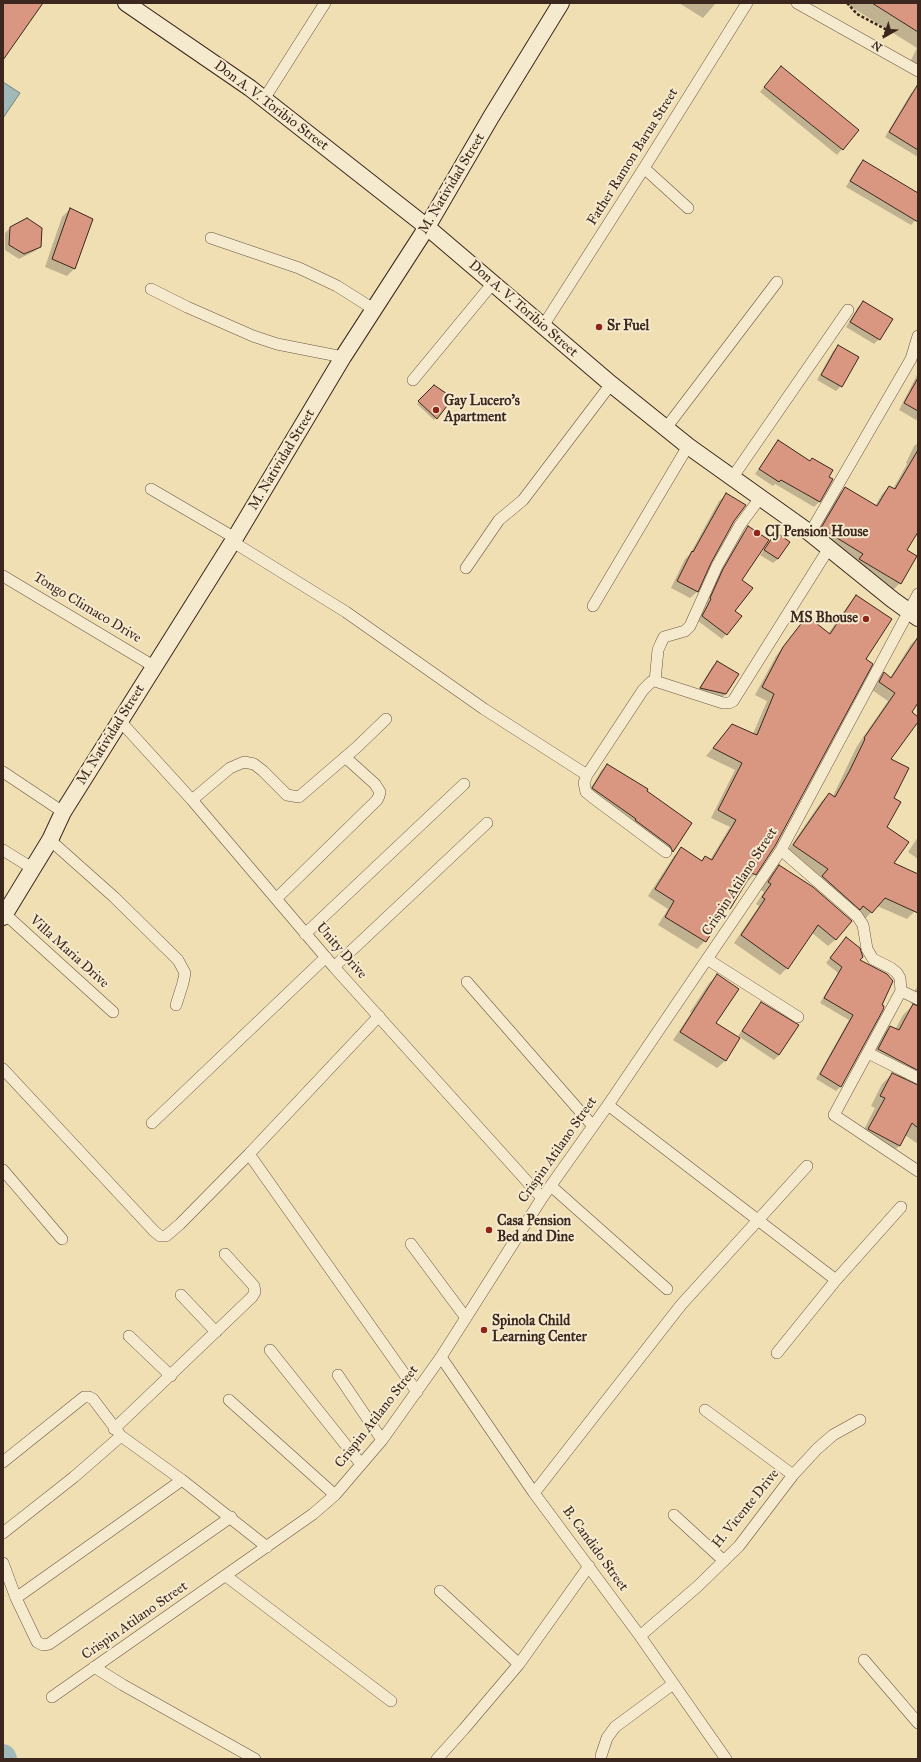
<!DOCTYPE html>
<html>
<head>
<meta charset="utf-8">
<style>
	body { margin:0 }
	#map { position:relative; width:921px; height:1762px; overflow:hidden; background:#f1dfb4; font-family:"IM FELL Great Primer",serif }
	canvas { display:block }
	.frame { position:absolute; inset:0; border:4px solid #3b271d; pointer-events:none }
	.north { position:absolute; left:865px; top:16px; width:40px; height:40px; -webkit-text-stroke:3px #f6eace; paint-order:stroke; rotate:219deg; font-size:11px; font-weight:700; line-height:16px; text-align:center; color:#3b271d }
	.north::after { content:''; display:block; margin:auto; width:14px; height:18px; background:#3b271d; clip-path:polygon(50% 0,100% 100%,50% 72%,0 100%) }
</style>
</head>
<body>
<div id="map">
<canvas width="921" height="1762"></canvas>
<div class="frame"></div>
<div class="north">N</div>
</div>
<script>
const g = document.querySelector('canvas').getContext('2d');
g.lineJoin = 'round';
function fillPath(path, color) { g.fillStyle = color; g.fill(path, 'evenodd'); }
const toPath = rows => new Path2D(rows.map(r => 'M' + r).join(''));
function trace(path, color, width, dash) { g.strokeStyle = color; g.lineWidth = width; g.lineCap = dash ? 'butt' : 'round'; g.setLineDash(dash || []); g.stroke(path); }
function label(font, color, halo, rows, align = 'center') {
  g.font = font + ' "IM FELL Great Primer",serif'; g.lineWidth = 4; g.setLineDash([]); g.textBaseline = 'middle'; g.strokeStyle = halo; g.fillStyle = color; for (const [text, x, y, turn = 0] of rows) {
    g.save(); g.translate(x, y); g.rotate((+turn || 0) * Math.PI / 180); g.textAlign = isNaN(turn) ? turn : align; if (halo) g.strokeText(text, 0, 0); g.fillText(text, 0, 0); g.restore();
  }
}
const water = toPath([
	[3,82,20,93,3,118,3,82]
]);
const shadow = toPath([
	[679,3,716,3,703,18],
	[845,3,918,3,918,66,910,62,917,48],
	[776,72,858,130,837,155,760,92],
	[916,89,918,90,918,157,885,137,911,93],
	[863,161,916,193,918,190,918,217,911,225,846,187,858,166],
	[70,209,74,269,67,276,45,267,62,217],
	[10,228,40,246,35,251,19,259,5,250,5,233],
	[863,303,879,339,874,344,846,327,858,307],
	[838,346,858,357,841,386,836,391,817,380,833,351],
	[918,373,918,421,899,410],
	[434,386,452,398,434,420,417,404],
	[778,441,809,462,812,459,827,477,832,480,819,502,814,507,775,484,773,486,755,474],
	[918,443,918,530,906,550,900,583,893,590,814,536,838,495,845,488,875,506,882,494,889,487,893,489,907,464,906,463,914,446],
	[726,495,733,521,710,562,697,592,690,598,671,588,685,559,690,554,719,501],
	[748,528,741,580,734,611,726,634,722,639,698,621,707,604,706,604,719,575,743,533],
	[776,534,778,559,773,563,760,555],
	[856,596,865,659,774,846,755,874,747,882,746,881,729,908,721,915,705,941,697,949,658,925,668,909,648,896,674,856,681,849,701,862,710,860,730,827,711,818,735,770,706,756,732,725,753,734,767,701,755,695,776,656,800,625,807,617,828,634,849,604],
	[918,638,918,701,910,713,918,718,918,720,889,759,893,798,885,827,893,864,918,875,918,904,915,911,907,919,877,906,864,920,815,885,821,877,786,853,821,802,829,794,833,796,857,746,888,701,872,690,877,681,884,673,890,678,911,644],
	[717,662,726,694,720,699,696,693,712,667],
	[607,765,690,824,672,852,666,858,664,853,587,794,601,771],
	[918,837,918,859,908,852],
	[780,866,836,939,828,946,811,932,787,968,780,975,734,943,759,906,756,904,764,892,761,890,772,873],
	[841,944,859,961,887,975,841,1086,836,1091,816,1079,849,1020,820,1003,838,973,826,963],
	[717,976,715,1023,739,1039,725,1061,717,1068,673,1040,691,1013,690,1012,709,983],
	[918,986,918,1065,905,1080,918,1087,918,1144,905,1135,900,1145,890,1155,859,1139,875,1108,871,1106,882,1084,892,1074,897,1076,898,1075,868,1059,880,1037,890,1027,895,1030,903,1015,913,1005,908,1000],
	[761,1003,779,1055,774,1060,738,1036]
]);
const river = toPath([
	[3,1757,4,1759]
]);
const building = toPath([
	[3,3,43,3,3,60,3,3],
	[872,3,918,3,918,32,872,3],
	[781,66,859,130,843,150,764,87,781,66],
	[918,84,918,150,889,132,918,84],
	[863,160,918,193,918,222,850,181,863,160],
	[70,208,93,219,75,269,52,259,70,208],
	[27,218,42,228,41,247,24,254,9,245,10,227,27,218],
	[863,301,893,319,880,340,850,322,863,301],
	[838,345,859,357,842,387,821,375,838,345],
	[918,378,918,411,904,403,918,378],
	[434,385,453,398,437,419,418,401,434,385],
	[778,440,810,461,812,458,833,470,829,477,833,479,820,502,781,480,779,482,759,469,778,440],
	[918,450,918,532,907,550,917,556,901,584,859,559,863,554,821,528,845,487,877,506,889,486,895,489,918,450],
	[726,493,746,505,734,521,711,563,698,592,677,581,692,551,693,552,726,493],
	[748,526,769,540,742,580,753,588,735,611,742,616,727,635,702,616,711,599,710,598,723,569,748,526],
	[776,532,790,542,778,559,764,550,776,532],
	[856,595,892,619,866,659,873,664,775,846,756,875,752,873,730,909,727,907,706,942,665,917,674,901,655,889,681,847,702,861,705,856,712,860,736,820,718,810,742,763,713,748,732,724,757,735,774,694,762,687,783,647,807,616,830,634,856,595],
	[918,637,918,703,912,712,918,717,918,722,891,759,909,768,894,798,901,802,887,827,909,842,894,863,918,874,918,913,885,898,872,913,863,906,860,910,822,876,828,869,793,845,829,793,835,797,849,772,865,739,864,738,895,693,879,682,884,672,891,678,918,637],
	[717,661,739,674,726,694,700,688,717,661],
	[607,764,648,789,647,791,692,823,673,852,670,846,635,820,636,819,592,788,607,764],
	[779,865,813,887,852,921,836,940,818,925,788,969,741,935,765,899,762,897,771,884,768,882,779,865],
	[846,937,860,948,863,957,860,960,887,974,893,981,882,1005,884,1006,883,1010,841,1087,820,1074,853,1015,824,998,842,967,830,958,846,937],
	[717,974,739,989,716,1023,740,1038,726,1061,680,1032,717,974],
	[761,1002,799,1025,779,1055,742,1031,761,1002],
	[913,1004,918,1006,918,1067,917,1070,878,1049,890,1026,899,1030,913,1004],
	[892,1073,918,1085,918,1128,912,1123,900,1146,868,1129,885,1098,880,1096,892,1073]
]);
const path = toPath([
	[847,3,857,14,887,30,883,37]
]);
const street = toPath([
	[797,3,918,71],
	[264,99,325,3],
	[644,168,688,208],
	[211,238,299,268,337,286,375,310],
	[151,289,187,307,253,336,277,344,343,357],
	[543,326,644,168,747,3],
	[413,380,493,283],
	[666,428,777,282],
	[732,478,848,310],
	[151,489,235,538],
	[810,533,911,359,918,336],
	[233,542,346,612,484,709,587,775],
	[466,568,499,520,523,500,611,384],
	[3,576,155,667],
	[593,606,688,446],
	[655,681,658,650,661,643,664,637,685,631,690,626,717,566,740,525,760,498],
	[121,722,192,800,334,967,542,1198],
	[3,772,63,812],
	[192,800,230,768,244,762,254,764,263,771,287,795,299,797,357,747,386,719],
	[50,840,114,897,178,960,185,973,183,983,176,1005],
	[3,850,32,868],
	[781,850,857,916,863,925,867,949,873,959,891,968,897,973,900,978,901,991,834,1115,918,1171],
	[666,852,592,797,586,792,584,783,587,775,643,690,651,682,655,681,723,703,729,703,733,701,829,548],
	[276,899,377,800,379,796,380,792,375,784,345,757],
	[5,914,113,1012],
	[305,934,464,784],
	[707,959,798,1017],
	[334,967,487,823],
	[467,982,592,1125],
	[901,991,918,999],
	[868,1053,918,1078],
	[3,1069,154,1231,160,1236,166,1236,180,1224,249,1154,379,1016],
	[608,1105,836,1280],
	[152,1123,326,957],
	[249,1154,417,1392],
	[3,1170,62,1239],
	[551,1186,667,1289],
	[411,1244,466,1318],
	[181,1295,216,1332],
	[129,1336,171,1376],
	[270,1350,361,1464],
	[777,1353,836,1280,901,1207],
	[441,1357,534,1493,640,1636,726,1759],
	[338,1375,382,1440],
	[229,1400,335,1495],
	[705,1410,793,1475],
	[114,1429,252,1297,255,1292,254,1286,225,1254],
	[3,1462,84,1397,89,1397,93,1399,121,1436,182,1480,267,1547],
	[534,1493,681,1305,807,1166],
	[674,1515,724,1561],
	[3,1533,74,1477,121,1436],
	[3,1563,16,1598,37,1642,43,1645,49,1644,231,1517],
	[226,1576,391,1701],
	[440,1591,519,1664],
	[16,1598,182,1480],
	[640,1636,698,1586,739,1546,793,1475,817,1449,833,1435,860,1420],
	[864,1660,918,1723],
	[94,1667,123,1685,255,1759],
	[52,1697,313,1514,335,1495,382,1440,441,1357,542,1198,608,1105,781,850,918,594],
	[601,1756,607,1738,615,1727,673,1684],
	[437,1759,464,1729,519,1664,589,1566]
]);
const secondary = toPath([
	[126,3,250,88,427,227,611,384,688,446,810,533,893,600,918,618],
	[3,917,50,840,63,812,235,538,343,357,427,227,491,117,561,3]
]);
const markers = [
	[599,327,4,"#8f2418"],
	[436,410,4,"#8f2418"],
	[757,533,4,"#8f2418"],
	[866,619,4,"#8f2418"],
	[489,1230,4,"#8f2418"],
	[484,1330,4,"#8f2418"]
];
const streetNames = [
	["Don A. V. Toribio Street",271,106,37],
	["Father Ramon Barua Street",633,157,-58],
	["M. Natividad Street",452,184,-59],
	["Don A. V. Toribio Street",523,309,41],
	["M. Natividad Street",282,460,-59],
	["Tongo Climaco Drive",87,608,31],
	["M. Natividad Street",111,735,-58],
	["Crispin Atilano Street",740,882,-57],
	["Unity Drive",341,951,49],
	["Villa Maria Drive",69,952,42],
	["Crispin Atilano Street",558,1150,-55],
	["Crispin Atilano Street",377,1417,-52],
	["H. Vicente Drive",746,1509,-51],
	["B. Candido Street",595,1549,54],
	["Crispin Atilano Street",135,1621,-35]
];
const poiNames = [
	["Sr Fuel",607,327],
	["Gay Lucero's",444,402],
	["Apartment",444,418],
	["CJ Pension House",765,533],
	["MS Bhouse",858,619,"right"],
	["Casa Pension",497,1222],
	["Bed and Dine",497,1238],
	["Spinola Child",492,1322],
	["Learning Center",492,1338]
];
fillPath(water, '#a1b9b9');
trace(water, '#787f7b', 1);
fillPath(shadow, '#0003');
trace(river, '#a1b9b9', 26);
fillPath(building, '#d99782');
trace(building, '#3b271d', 1);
trace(street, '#685543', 12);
trace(secondary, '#3b271d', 18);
trace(path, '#3b271d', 2.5, [3, 2]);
trace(street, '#f6eace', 11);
trace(secondary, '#f6eace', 16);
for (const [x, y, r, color] of markers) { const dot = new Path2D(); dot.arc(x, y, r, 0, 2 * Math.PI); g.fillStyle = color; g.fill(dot); trace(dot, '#f6eace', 1.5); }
label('14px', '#3b271d', '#f6eace', streetNames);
label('bold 14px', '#3b271d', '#f6eace', poiNames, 'left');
</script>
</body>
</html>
